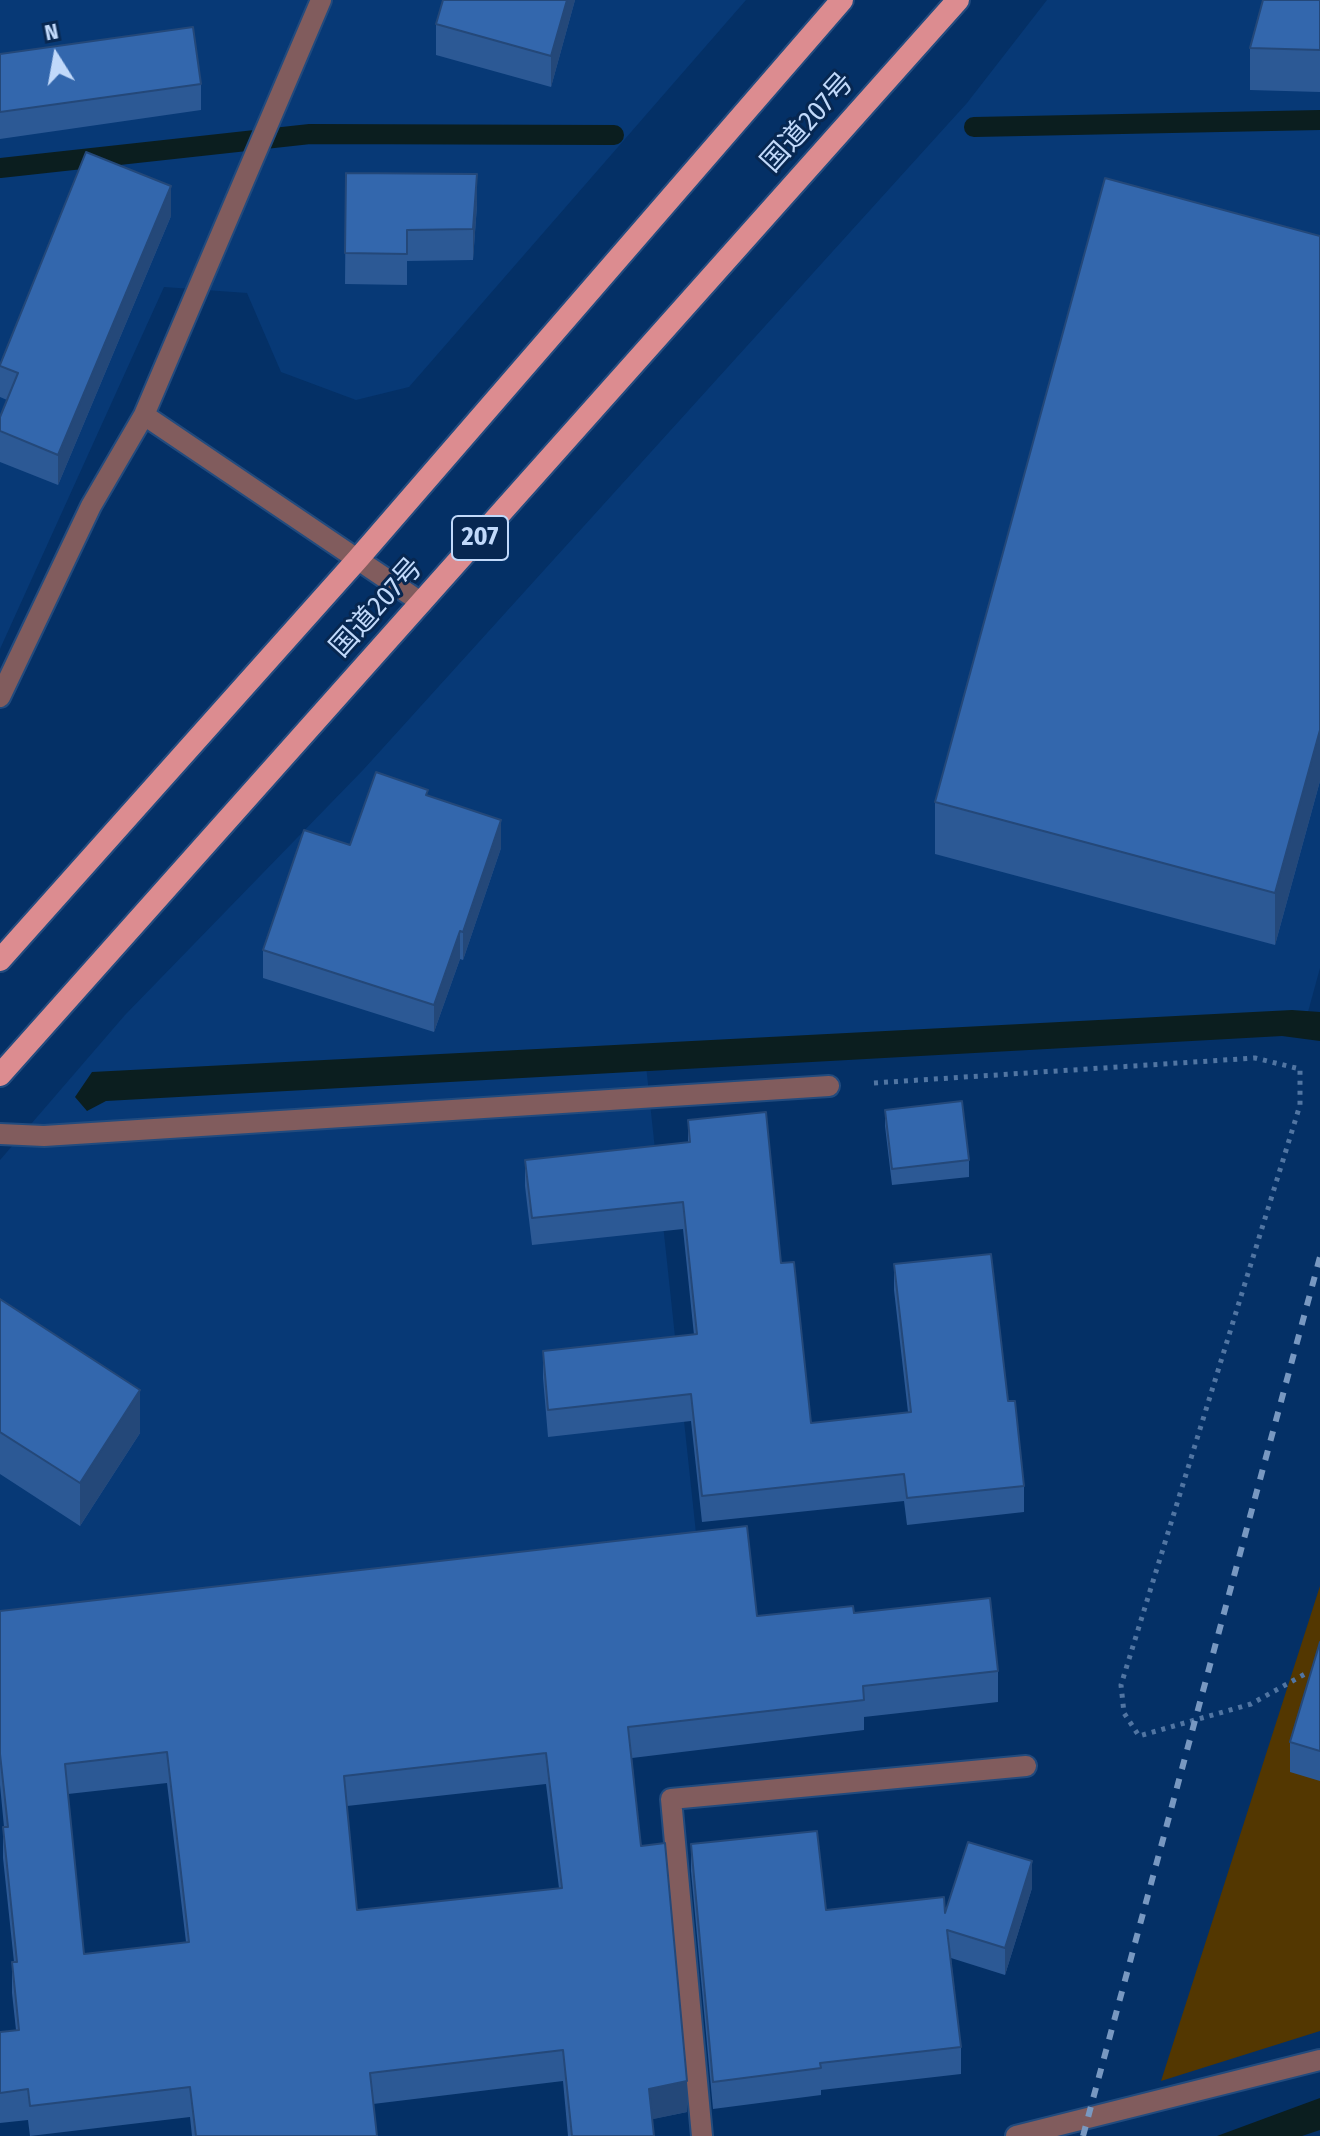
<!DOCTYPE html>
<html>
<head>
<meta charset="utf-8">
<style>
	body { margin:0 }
	#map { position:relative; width:1320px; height:2136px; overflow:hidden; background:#043066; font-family:"Fira Sans Condensed",sans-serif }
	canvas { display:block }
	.north { position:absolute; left:16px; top:16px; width:80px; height:80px; -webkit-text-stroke:6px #072751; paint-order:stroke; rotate:349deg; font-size:22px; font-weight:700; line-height:32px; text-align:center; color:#c1d9fa }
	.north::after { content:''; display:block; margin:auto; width:28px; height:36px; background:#c1d9fa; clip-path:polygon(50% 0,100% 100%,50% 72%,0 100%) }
</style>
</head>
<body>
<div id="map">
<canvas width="1320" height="2136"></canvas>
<div class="north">N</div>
</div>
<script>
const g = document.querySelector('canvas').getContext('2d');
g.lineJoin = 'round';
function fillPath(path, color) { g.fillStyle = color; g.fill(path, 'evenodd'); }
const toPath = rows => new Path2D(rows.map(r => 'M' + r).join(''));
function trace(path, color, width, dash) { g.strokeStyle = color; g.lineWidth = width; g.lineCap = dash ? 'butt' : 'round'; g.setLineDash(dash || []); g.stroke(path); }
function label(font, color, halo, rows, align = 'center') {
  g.font = font + ' "Fira Sans Condensed","Noto Sans JP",sans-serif'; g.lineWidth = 6; g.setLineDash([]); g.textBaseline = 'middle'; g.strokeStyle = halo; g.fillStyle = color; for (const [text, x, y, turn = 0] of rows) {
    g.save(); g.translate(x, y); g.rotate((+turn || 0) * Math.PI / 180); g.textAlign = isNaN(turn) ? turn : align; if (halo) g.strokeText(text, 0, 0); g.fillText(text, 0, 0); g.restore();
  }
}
const built = toPath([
	[0,0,746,0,409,387,356,400,281,372,247,293,164,287,0,649],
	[1047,0,1320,0,1320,968,1305,1023,645,1056,707,1636,0,1710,0,1160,125,1015,363,770,967,103]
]);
const green = toPath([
	[1320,1586,1320,2031,1161,2081]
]);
const water = toPath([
	[1292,1010,1320,1012,1320,1041,1282,1036,106,1101,87,1111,75,1097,92,1072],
	[1320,2098,1320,2130,1302,2136,1217,2136]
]);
const stream = toPath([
	[974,127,1320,120],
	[0,168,310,134,614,135]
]);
const path = toPath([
	[874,1083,1255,1058,1300,1069,1300,1105,1121,1685,1124,1713,1139,1736,1251,1704,1305,1674]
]);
const minor = toPath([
	[144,415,422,603],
	[0,697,91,506,144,415,321,0],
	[0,1134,44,1136,829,1086],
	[702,2136,671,1799,1026,1766],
	[1016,2136,1320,2060]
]);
const trunk = toPath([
	[0,960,357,560,842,0],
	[0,1075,958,0]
]);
const rail = toPath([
	[1083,2136,1320,1257]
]);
const wall = toPath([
	[443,0,575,0,551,87,436,55,436,24],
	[1320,0,1320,92,1250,90,1250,48],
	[0,54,201,84,201,110,0,139],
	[346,173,477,205,473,260,407,261,407,285,345,284],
	[171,216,58,485,0,462,0,417,7,400,0,397,0,365],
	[1320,236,1320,781,1275,945,935,854,935,802],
	[428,796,501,848,463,960,460,959,434,1032,263,978,263,950,350,845],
	[885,1110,969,1160,969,1177,892,1185,885,1126],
	[688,1120,781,1263,811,1423,908,1412,894,1290,894,1264,1008,1401,1024,1486,1024,1512,907,1525,904,1501,702,1522,691,1421,548,1437,543,1378,543,1351,694,1335,683,1229,532,1245,525,1186,525,1160,688,1142],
	[0,1299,140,1433,80,1526,0,1474],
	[0,1611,757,1616,854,1613,998,1671,998,1702,864,1717,864,1730,632,1758,641,1846,687,2112,652,2119,654,2136,568,2136,563,2081,373,2104,377,2136,192,2136,190,2117,30,2136,28,2120,0,2123,0,2032,16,2030,12,1993,12,1962,14,1962,3,1858,3,1827,4,1827,0,1785],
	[167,1783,186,1942,84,1954,68,1794],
	[546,1784,559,1888,357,1910,347,1806],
	[1320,1642,1320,1781,1290,1772,1290,1742],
	[691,1844,826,1910,945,1913,1032,1888,1005,1975,951,1958,961,2047,961,2074,821,2090,821,2095,713,2109,691,1871]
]);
const shadedWall = toPath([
	[567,0,575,0,551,87,551,56],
	[477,174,477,205,473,260,473,229],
	[171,186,171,216,58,485,58,455],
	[1320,730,1320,781,1275,945,1275,893],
	[501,820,501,848,463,960,463,932],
	[460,931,460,959,434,1032,434,1005],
	[140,1390,140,1433,80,1526,80,1483],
	[1032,1861,1032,1888,1005,1975,1005,1948],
	[687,2081,687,2112,649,2120,649,2089]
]);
const building = toPath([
	[443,0,567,0,551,56,436,24,443,0],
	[1263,0,1320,0,1320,50,1250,48,1263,0],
	[193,27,201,84,0,112,0,54,193,27],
	[86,152,171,186,58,455,0,431,0,417,18,373,0,366,0,365,86,152],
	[346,173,477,174,473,229,407,230,407,254,345,253,346,173],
	[1105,178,1320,236,1320,730,1275,893,935,802,1105,178],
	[376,772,428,790,426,795,501,820,463,932,460,931,434,1005,263,950,304,830,350,845,376,772],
	[962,1101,969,1160,892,1169,885,1110,962,1101],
	[766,1112,781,1263,794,1262,811,1423,911,1412,894,1264,991,1254,1008,1401,1015,1401,1024,1486,907,1498,904,1474,702,1496,691,1394,548,1410,543,1351,697,1334,683,1202,532,1218,525,1160,690,1142,688,1120,766,1112],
	[0,1299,140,1390,80,1483,0,1432,0,1299],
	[747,1526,757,1616,853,1606,854,1613,990,1598,998,1671,863,1686,864,1700,628,1727,641,1846,665,1843,687,2081,649,2089,654,2136,572,2136,563,2050,370,2073,377,2136,196,2136,190,2087,30,2106,28,2089,0,2093,0,2032,19,2030,12,1962,17,1962,3,1827,8,1827,0,1754,0,1611,747,1526],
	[167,1752,189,1942,84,1954,65,1764,167,1752],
	[546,1753,562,1888,357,1910,344,1776,546,1753],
	[1320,1642,1320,1751,1290,1742,1320,1642],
	[817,1831,826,1910,944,1897,945,1913,968,1842,1032,1861,1005,1948,947,1930,961,2047,820,2063,821,2068,713,2082,691,1844,817,1831]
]);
const shields = [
	[480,538,56]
];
const shieldNames = [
	["207",480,538]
];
const streetNames = [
	["国道207号",808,123,-48],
	["国道207号",377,608,-48]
];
fillPath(built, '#073976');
fillPath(green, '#533701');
fillPath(water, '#0b1e1f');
trace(stream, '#0b1e1f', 20);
trace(minor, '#224b7e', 24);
trace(trunk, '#224b7e', 26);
trace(path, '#5175a2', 5, [4, 6]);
trace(minor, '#815c5d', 20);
trace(trunk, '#dc8c90', 22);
trace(rail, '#7898c1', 6, [10, 10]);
fillPath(wall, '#2c5995');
fillPath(shadedWall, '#244879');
fillPath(building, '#3367ad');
trace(building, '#244879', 2);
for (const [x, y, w] of shields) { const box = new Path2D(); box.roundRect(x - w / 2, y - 22, w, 44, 6); g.fillStyle = '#072751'; g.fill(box); trace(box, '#c1d9fa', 2); }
label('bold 26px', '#c1d9fa', null, shieldNames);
label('28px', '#c1d9fa', '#072751', streetNames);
</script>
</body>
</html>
